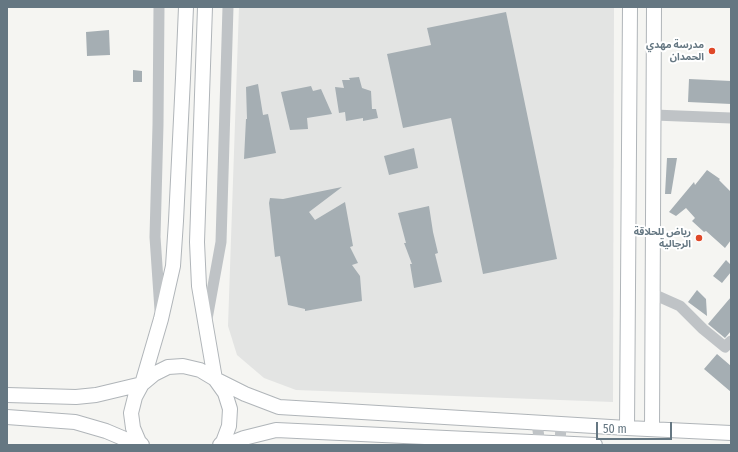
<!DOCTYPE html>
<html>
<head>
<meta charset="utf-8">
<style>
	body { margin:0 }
	#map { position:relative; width:738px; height:452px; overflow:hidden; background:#f5f5f2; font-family:"Fira Sans Condensed",sans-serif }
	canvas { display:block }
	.frame { position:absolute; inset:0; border:8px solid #657782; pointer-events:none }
	.scale { position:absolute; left:596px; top:422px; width:76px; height:18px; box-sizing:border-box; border:2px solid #657782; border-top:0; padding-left:5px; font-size:12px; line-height:14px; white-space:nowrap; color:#657782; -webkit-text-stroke:3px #fff; paint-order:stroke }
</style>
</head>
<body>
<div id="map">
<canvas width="738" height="452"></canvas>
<div class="frame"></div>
<div class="scale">50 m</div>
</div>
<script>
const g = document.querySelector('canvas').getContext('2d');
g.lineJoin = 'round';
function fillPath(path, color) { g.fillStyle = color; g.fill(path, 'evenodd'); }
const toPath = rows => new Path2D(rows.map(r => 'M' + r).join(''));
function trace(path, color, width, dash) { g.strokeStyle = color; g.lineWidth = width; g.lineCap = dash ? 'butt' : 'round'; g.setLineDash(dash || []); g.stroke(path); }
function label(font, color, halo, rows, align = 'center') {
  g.font = font + ' "Fira Sans Condensed","Noto Sans Arabic",sans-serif'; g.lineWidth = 4; g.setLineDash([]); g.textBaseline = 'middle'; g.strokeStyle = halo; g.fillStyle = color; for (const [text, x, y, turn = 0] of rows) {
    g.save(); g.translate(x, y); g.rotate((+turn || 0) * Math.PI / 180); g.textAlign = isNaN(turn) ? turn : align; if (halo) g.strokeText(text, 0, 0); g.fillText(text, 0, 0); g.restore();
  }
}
const built = toPath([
	[239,7,614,7,613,402,296,390,264,378,237,355,228,326]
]);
const building = toPath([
	[506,12,557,259,483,274,451,118,403,128,387,54,431,45,427,28],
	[109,30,110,55,87,56,86,32],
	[133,70,142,71,142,82,133,82],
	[359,77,362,88,371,91,372,109,376,109,378,118,363,121,363,118,346,121,345,112,339,113,335,87,344,88,342,80,350,80,349,78],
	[689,79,731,81,731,104,688,102],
	[258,84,263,115,268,114,276,153,244,159,246,119,247,119,246,87],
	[311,86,313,91,321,89,332,114,307,118,308,129,290,130,281,92],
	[414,148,418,168,389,175,384,156],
	[667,158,677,158,671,194,665,194],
	[707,170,720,179,719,180,731,192,731,240,725,248,706,231,704,232,692,221,695,218,686,208,676,216,669,212,694,182,695,185],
	[342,187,309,212,315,220,345,202,353,246,350,247,358,263,352,265,360,276,362,301,305,311,305,309,288,305,280,256,275,257,269,203,270,198,283,199],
	[429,206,433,232,438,253,435,254,442,282,414,288,410,264,412,264,404,243,406,243,398,213],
	[726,260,731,265,731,272,722,283,713,276],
	[697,290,706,299,707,316,688,302],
	[731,297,731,331,725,338,708,324],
	[717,354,731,366,731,392,704,369]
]);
const minor = toPath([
	[159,7,158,125,155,237,160,310],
	[654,115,731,118],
	[653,294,680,306,703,329,725,347,731,341],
	[207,319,221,242,228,7],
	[537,423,540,445],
	[560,445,561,424]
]);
const major = toPath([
	[205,7,197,242,199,286,215,379,245,394,279,407,627,428,731,433],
	[7,395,76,397,96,395,142,384,161,319,173,266,176,221,183,78,186,7],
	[7,417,75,422,106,431,139,445],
	[627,428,630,7],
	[652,429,654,7],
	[142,445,139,442,133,428,131,413,135,397,142,384,154,374,168,367,183,366,200,370,215,379,225,393,230,409,229,426,223,442,220,445],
	[226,445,244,438,276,430,595,445]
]);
const markers = [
	[712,51,4,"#df4828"],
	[699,238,4,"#df4828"]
];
const poiNames = [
	["مدرسة مهدي",704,45],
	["الحمدان",704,57],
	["رياض للحلاقة",691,232],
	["الرجالية",691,244]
];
fillPath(built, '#e3e4e3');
fillPath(building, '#a5aeb3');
trace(major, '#b0b5b9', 16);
trace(minor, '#bfc3c6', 11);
trace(major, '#fff', 14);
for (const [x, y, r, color] of markers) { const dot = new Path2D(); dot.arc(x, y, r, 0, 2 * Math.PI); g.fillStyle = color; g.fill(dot); trace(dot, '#fff', 1.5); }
label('bold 10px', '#657782', '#fff', poiNames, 'right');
</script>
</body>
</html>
